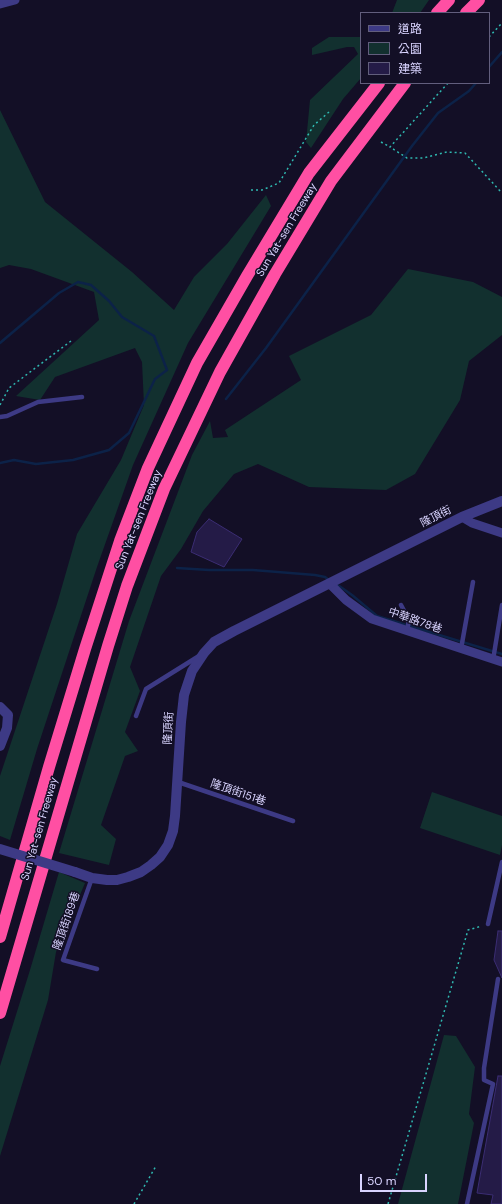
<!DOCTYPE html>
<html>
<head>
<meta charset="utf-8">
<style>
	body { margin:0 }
	#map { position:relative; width:502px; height:1204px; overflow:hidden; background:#130f26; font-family:"DM Sans","Noto Sans TC",sans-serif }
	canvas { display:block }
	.legend { position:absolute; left:360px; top:12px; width:130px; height:72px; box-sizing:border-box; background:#130f26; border:1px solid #625e7d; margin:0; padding:5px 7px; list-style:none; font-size:12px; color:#d9d4ff }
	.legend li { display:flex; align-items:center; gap:8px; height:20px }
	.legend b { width:20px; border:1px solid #625e7d }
	.scale { position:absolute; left:360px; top:1174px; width:67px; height:18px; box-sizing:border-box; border:2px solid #d9d4ff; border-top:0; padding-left:5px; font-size:12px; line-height:14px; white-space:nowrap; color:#d9d4ff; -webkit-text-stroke:3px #130f26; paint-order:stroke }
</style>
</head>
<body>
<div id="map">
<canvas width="502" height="1204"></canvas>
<ul class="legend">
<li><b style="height:5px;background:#3d3a85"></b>道路</li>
<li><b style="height:11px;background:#12302f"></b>公園</li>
<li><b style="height:11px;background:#241b47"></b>建築</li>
</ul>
<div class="scale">50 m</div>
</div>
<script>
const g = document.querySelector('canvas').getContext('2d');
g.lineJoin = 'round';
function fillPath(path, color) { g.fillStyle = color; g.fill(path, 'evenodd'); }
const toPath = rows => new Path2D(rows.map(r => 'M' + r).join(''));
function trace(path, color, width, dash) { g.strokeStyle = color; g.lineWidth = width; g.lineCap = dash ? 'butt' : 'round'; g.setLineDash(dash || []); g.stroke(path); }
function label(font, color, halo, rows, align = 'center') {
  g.font = font + ' "DM Sans","Noto Sans TC",sans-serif'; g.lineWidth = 3; g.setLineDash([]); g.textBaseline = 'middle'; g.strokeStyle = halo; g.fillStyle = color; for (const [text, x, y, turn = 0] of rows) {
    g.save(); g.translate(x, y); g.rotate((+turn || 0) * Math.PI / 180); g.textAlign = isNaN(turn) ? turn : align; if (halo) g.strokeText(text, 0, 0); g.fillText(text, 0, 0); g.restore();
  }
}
const green = toPath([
	[397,0,429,0,420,13,392,13],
	[329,37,361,37,361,78,343,99,311,148,306,142,310,100,358,54,354,47,347,47,312,55,312,48],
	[0,110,45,202,132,272,174,310,194,277,227,244,266,195,271,206,188,343,133,465,97,567,37,749,10,840,0,836,0,776,57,604,77,534,121,460,144,405,142,362,135,348,55,377,40,400,16,396,99,320,94,292,31,269,9,265,0,268],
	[408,269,473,282,502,297,502,335,469,361,460,400,415,474,386,490,309,487,258,464,234,474,203,511,181,549,161,576,130,667,140,691,125,732,138,751,125,756,101,825,116,839,109,865,59,853,129,621,192,455,210,421,213,438,228,437,225,430,301,380,289,356,371,315],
	[432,792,502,816,502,845,500,855,420,828],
	[59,872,85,883,56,952,48,1000,0,1156,0,1066,30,970],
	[444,1035,456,1036,475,1067,469,1114,474,1123,458,1204,398,1204]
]);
const stream = toPath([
	[489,67,502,52],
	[0,343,59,293,78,282,91,285,109,301,122,317,154,336,167,370,155,379,129,433,109,450,73,460,36,464,14,460,0,463],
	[226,399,266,348,412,146,438,113,469,91,476,83],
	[177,568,209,570,253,570,315,575,325,577,329,580],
	[335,583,352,595,377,616,502,654]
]);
const building = toPath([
	[209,519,242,539,224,567,191,552,197,532,209,519],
	[498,931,502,931,502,978,494,960,498,931],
	[498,1076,502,1076,502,1204,491,1204,493,1195,477,1193,498,1076]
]);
const path = toPath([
	[489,37,502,23],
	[448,83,390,147,407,158,423,158,447,152,465,153,502,193],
	[381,142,390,147],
	[251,190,262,190,279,183,314,125,329,112],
	[0,405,9,388,71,341],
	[134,1204,156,1166],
	[388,1204,468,930,482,926]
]);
const service = toPath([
	[0,417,7,416,38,402,82,397],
	[401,605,409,620,407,631],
	[461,649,473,582],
	[493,660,502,605],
	[136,716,146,689,199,656],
	[178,782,293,821],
	[92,878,63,960,97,969],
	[488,924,502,862],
	[467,1204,493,1084,484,1080,484,1068,498,979]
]);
const minor = toPath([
	[0,4,15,0],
	[462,517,472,523,502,533],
	[330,584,346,600,372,619,502,662]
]);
const tertiary = toPath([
	[0,707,8,715,7,728,0,746],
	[75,872,92,878,107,880,117,880,128,877,141,872,151,865,160,857,168,845,173,831,175,816,181,722,184,695,192,671,204,653,214,642,234,631,462,517,502,501]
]);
const motorway = toPath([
	[437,13,449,0],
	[466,13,479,0],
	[0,937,49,767,85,649,120,541,148,468,197,363,247,276,309,173,379,83],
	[0,1013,108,646,127,586,164,489,220,372,275,274,331,181,405,83]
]);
const tertiaryBridge = toPath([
	[0,849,75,872]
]);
const streetNames = [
	["Sun Yat-sen Freeway",287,230,-59],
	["隆頂街",436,517,-27],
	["Sun Yat-sen Freeway",139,520,-68],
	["中華路78巷",415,621,19],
	["隆頂街",169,728,-87],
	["隆頂街151巷",238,793,19],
	["Sun Yat-sen Freeway",40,829,-74],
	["隆頂街189巷",67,921,-71]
];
fillPath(green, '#12302f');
trace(stream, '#0c2248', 2.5);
fillPath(building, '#241b47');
trace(building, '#3b2d73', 1);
trace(path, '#2fb8b0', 1.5, [2, 3]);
trace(service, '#3d3a85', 4.5);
trace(minor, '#3d3a85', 9);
trace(tertiary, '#3d3a85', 10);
trace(motorway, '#ff4fa3', 12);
trace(tertiaryBridge, '#3d3a85', 10);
label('11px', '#d9d4ff', '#130f26', streetNames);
</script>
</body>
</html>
